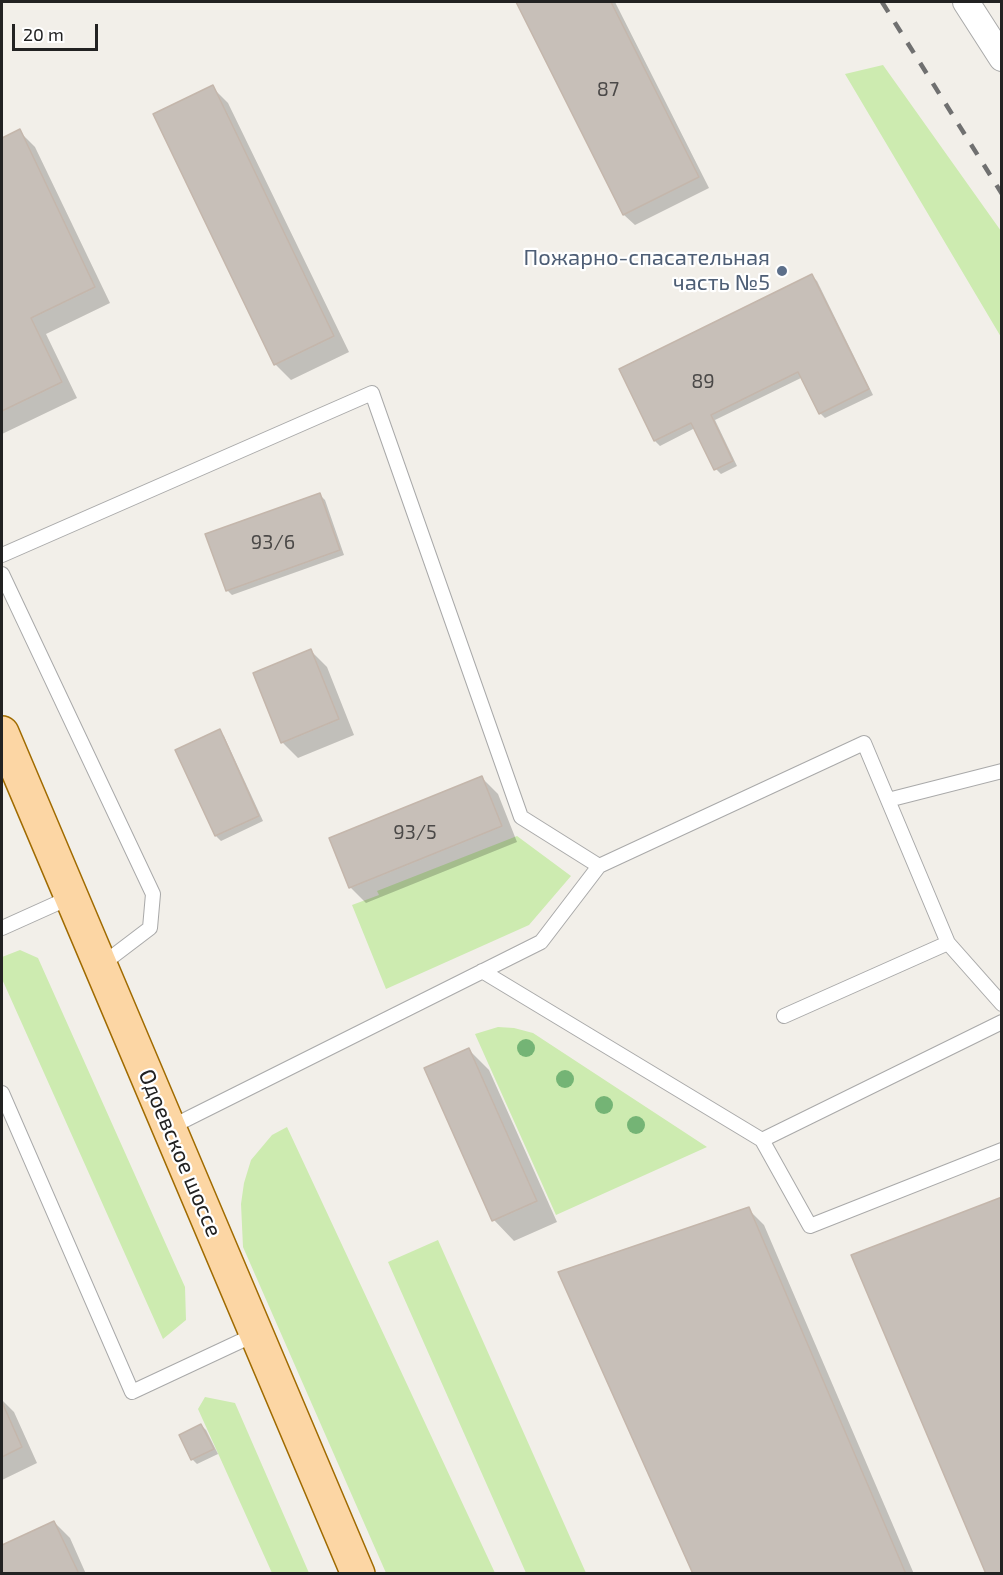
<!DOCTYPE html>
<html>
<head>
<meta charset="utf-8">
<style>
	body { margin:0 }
	#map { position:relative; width:1003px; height:1575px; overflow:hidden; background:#f2efe9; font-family:"Exo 2",sans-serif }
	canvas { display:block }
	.frame { position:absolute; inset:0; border:3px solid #222; pointer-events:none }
	.scale { position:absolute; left:12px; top:24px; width:86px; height:27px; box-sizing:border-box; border:3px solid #222; border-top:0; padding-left:8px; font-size:18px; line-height:21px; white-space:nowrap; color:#222; -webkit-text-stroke:4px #fff; paint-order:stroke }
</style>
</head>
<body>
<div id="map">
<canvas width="1003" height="1575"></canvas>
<div class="frame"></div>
<div class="scale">20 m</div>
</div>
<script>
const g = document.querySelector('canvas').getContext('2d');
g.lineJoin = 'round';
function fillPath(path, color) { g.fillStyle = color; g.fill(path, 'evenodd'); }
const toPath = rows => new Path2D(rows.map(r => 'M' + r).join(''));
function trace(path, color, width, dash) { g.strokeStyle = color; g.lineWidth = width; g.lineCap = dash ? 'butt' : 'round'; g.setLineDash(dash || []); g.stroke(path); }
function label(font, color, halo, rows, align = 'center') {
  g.font = font + ' "Exo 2",sans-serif'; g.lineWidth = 4.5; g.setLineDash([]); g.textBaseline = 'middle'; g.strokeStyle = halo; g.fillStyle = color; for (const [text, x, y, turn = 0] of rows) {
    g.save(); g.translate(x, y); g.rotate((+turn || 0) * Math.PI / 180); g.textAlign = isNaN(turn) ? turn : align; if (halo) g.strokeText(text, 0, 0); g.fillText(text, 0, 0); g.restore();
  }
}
const grass = toPath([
	[883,65,1001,231,1001,337,845,74],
	[517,836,571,876,529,925,386,989,352,905,379,895,377,891],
	[20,950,38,958,185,1287,186,1320,163,1339,2,979,2,957],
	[498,1027,514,1028,533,1033,707,1147,556,1215,475,1034],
	[287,1127,495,1573,386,1573,243,1247,241,1204,244,1183,251,1160,272,1135],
	[438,1240,586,1573,526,1573,388,1262],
	[205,1397,235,1403,309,1573,272,1573,198,1409]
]);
const shadow = toPath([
	[517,2,615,2,709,188,635,225,624,215],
	[212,87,228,103,349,352,291,380,275,364],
	[19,131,35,147,110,303,46,334,77,398,2,434,2,140],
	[812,276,817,281,873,395,825,418,820,413,803,377,715,420,737,466,721,474,716,469,695,428,660,446,655,441,621,370],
	[320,495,325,500,344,555,232,595,227,590],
	[311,651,327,667,354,735,298,758,282,742],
	[219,731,224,736,263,821,221,841,216,836,177,751],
	[482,778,498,794,517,842,366,903,350,887],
	[469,1050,489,1070,557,1222,514,1241,494,1220],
	[748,1209,764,1225,914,1574,694,1574],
	[2,1400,14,1412,37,1463,2,1480],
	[201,1425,206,1430,218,1454,197,1464,192,1459],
	[54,1522,70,1538,86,1574,2,1574,2,1547]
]);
const building = toPath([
	[516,2,611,2,699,177,623,215,516,2],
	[213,85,334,336,274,365,153,114,213,85],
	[20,129,95,287,31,318,62,382,2,411,2,138,20,129],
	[812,274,869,389,819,414,798,372,711,415,733,461,714,470,691,423,654,441,619,369,812,274],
	[320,493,340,550,226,591,205,534,320,493],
	[311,649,339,719,281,743,253,673,311,649],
	[220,729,259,816,215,836,175,750,220,729],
	[482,776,502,826,349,888,329,838,482,776],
	[469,1048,537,1201,492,1221,424,1068,469,1048],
	[1002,1197,1002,1574,986,1574,851,1255,1002,1197],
	[749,1207,906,1574,693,1574,558,1272,749,1207],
	[2,1402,22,1447,2,1457,2,1402],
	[201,1424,214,1449,191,1460,179,1435,201,1424],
	[54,1521,79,1574,2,1574,2,1545,54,1521]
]);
const lane = toPath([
	[2,555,372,393,521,817,599,866],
	[2,574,153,894,150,928,100,966],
	[888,800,1002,771],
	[2,928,71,897],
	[948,943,1002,1004],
	[482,971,762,1140,810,1226,1002,1150],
	[2,1093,132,1392,256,1334],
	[169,1128,541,942,599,866,864,743,948,943,784,1016],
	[762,1140,1002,1022]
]);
const street = toPath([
	[966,2,1002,58]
]);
const primary = toPath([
	[2,733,358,1574]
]);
const rail = toPath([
	[882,2,1002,194]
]);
const trees = [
	[526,1048],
	[565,1079],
	[604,1105],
	[636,1125]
];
const markers = [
	[782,271,6,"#5c6f8a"]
];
const numberNames = [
	["87",608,89],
	["89",703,381],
	["93/6",273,542],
	["93/5",415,832]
];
const serviceNames = [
	["Пожарно-спасательная",770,258],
	["часть №5",770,283]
];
const streetNames = [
	["Одоевское шоссе",180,1153,67]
];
fillPath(grass, '#cdebb0');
fillPath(shadow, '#0003');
fillPath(building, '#c7bfb8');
trace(building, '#c4b6ab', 1.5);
trace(lane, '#a9a9a9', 16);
trace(street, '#a9a9a9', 28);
trace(primary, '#a06b00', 36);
trace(lane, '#fff', 14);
trace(street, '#fff', 26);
trace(primary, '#fcd6a4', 33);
trace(rail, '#707070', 4.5, [12, 12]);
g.fillStyle = '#74b475';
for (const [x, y] of trees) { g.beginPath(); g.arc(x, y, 9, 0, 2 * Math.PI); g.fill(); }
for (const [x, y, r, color] of markers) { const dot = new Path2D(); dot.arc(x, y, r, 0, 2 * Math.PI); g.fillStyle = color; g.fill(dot); trace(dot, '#fff', 2); }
label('20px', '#4b4948', null, numberNames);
label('22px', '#4e5e75', '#fff', serviceNames, 'right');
label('22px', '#222', '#fff', streetNames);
</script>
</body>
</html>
